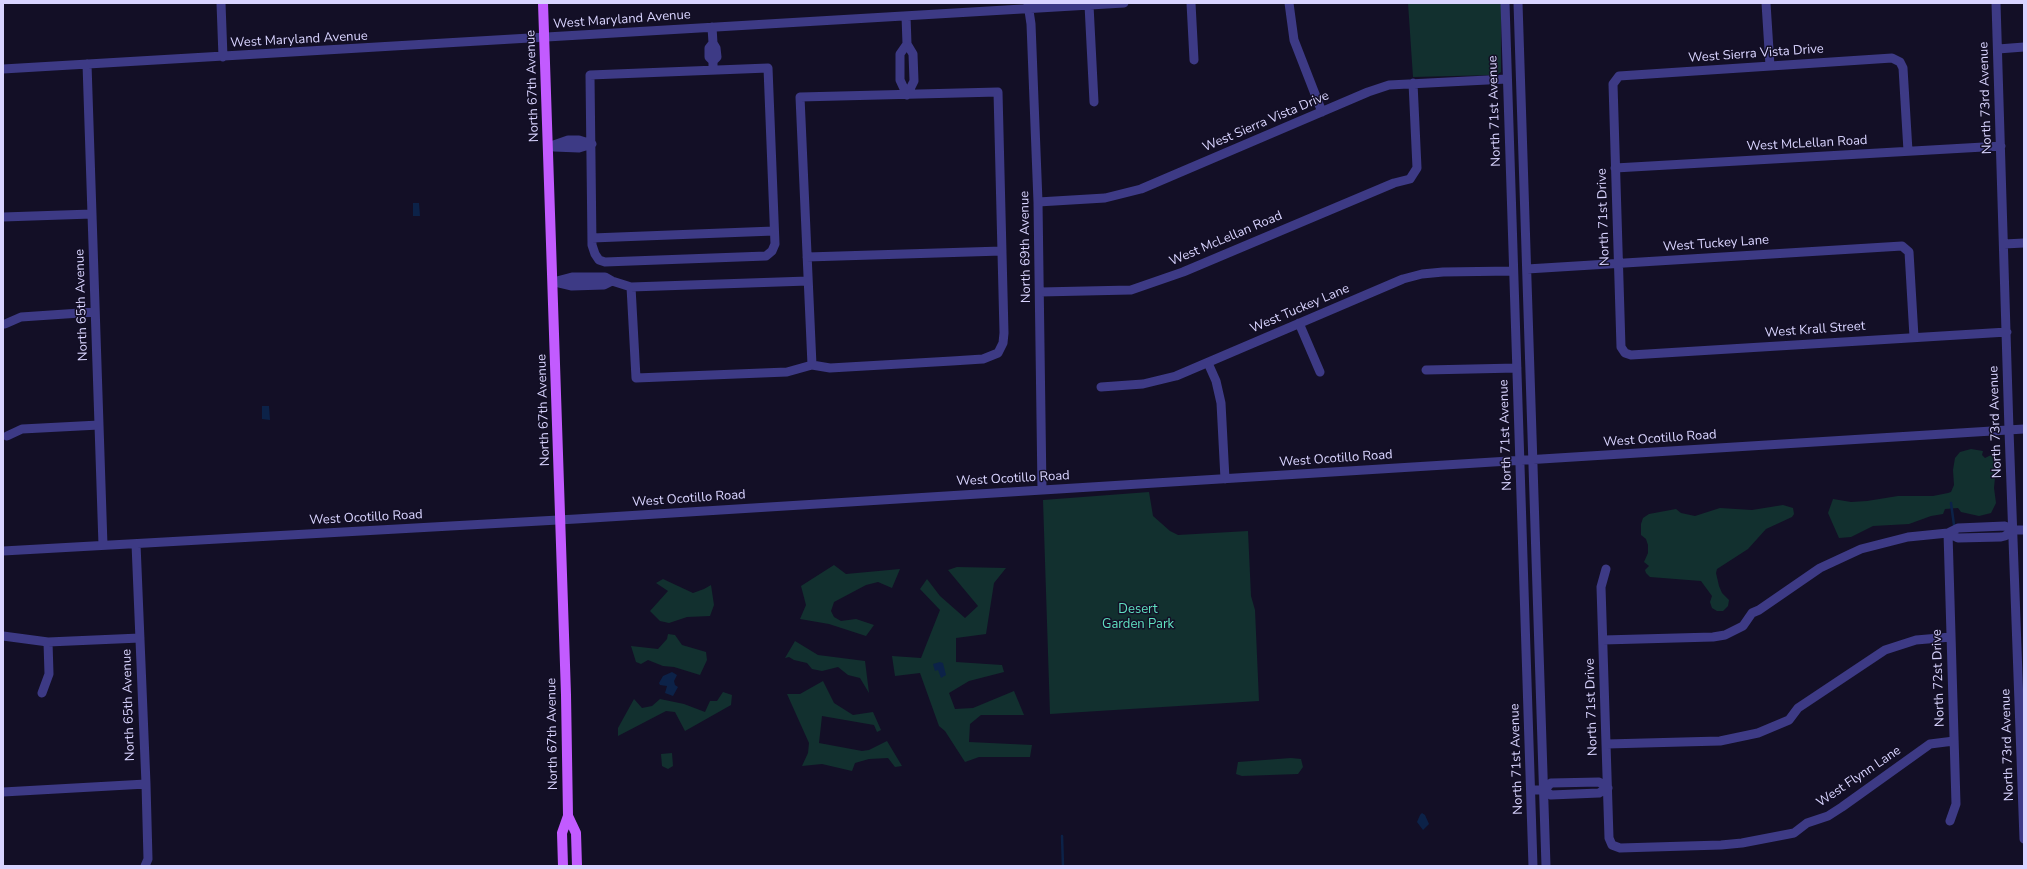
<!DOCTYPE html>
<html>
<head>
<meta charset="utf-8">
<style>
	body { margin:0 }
	#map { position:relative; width:2027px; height:869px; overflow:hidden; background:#130f26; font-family:"Nunito Sans",sans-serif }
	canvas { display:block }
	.frame { position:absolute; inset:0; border:4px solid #d9d4ff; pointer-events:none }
</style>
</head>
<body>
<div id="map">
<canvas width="2027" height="869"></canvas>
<div class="frame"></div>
</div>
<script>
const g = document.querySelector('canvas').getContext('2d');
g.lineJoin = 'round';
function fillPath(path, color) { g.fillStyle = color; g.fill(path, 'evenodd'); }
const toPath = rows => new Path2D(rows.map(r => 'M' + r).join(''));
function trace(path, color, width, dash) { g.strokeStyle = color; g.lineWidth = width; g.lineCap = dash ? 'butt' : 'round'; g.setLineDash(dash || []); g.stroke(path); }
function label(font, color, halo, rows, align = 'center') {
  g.font = font + ' "Nunito Sans",sans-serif'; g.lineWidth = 3; g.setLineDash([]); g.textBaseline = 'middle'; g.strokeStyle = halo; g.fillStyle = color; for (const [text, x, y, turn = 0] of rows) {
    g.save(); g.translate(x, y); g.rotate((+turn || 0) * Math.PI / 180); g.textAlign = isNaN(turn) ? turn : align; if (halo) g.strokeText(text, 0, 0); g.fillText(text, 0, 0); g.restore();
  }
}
const green = toPath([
	[1408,3,1501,3,1501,72,1496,75,1413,77],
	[1971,449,1983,451,1982,455,1985,458,1991,455,1991,451,1997,457,1994,488,1996,503,1991,513,1979,516,1961,512,1958,508,1945,509,1943,514,1931,516,1909,524,1873,526,1851,537,1839,538,1828,513,1833,499,1851,502,1867,501,1898,496,1933,496,1948,493,1951,492,1954,485,1953,470,1955,458,1960,452],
	[1149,492,1153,516,1170,531,1178,535,1248,531,1251,596,1255,610,1259,701,1050,714,1043,500],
	[1783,505,1793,508,1794,514,1792,517,1766,529,1748,549,1717,569,1716,573,1719,586,1722,593,1729,600,1728,606,1723,611,1717,611,1712,608,1710,602,1712,596,1701,581,1650,577,1646,573,1645,570,1649,566,1644,562,1648,553,1648,545,1646,539,1641,535,1641,524,1643,518,1649,514,1676,509,1681,513,1695,516,1720,508,1752,510],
	[834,565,846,574,900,569,892,588,878,582,866,585,834,602,831,611,834,617,841,621,856,619,874,625,866,636,829,624,800,619,806,605,801,586],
	[957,567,1006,568,994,583,986,634,956,638,956,662,1002,665,1004,672,969,681,949,693,955,709,973,708,1014,691,1024,715,981,715,970,724,969,742,1032,745,1030,757,979,757,965,762,945,731,939,726,920,673,895,676,892,656,921,658,940,610,920,589,927,579,940,596,965,618,978,606,948,570],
	[663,579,693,593,704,589,711,585,714,605,710,616,687,617,669,623,660,621,650,611,668,591,656,583],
	[668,634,675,635,682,645,706,652,707,660,700,675,674,667,663,666,648,660,641,664,636,662,631,646,658,649,667,639],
	[795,641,818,655,865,661,869,693,860,678,848,675,838,667,822,671,812,669,807,663,794,660,789,657,785,658],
	[823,681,834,703,853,715,873,712,881,730,877,732,874,725,822,716,819,743,862,751,869,750,887,741,902,766,895,767,888,758,869,759,855,763,852,771,822,764,802,766,808,753,809,743,787,694,800,694],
	[723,692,732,695,731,705,685,731,675,712,666,711,618,736,618,728,634,699,642,708,652,706,660,699,684,704,705,712,710,701,717,701],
	[672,753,673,766,668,769,662,766,661,754],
	[1291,758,1301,759,1303,767,1298,774,1242,776,1236,774,1238,762]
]);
const water = toPath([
	[413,203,419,203,420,216,413,216],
	[262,406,269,406,270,420,262,419],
	[940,662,943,663,946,675,941,678,938,670,935,671,933,664],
	[672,672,677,675,674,681,675,685,678,687,673,696,665,693,667,686,660,685,659,683,663,676],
	[1422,813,1425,815,1429,824,1423,830,1417,822,1420,815]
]);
const stream = toPath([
	[1951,503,1954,525],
	[1062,836,1063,866]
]);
const minor = toPath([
	[221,3,223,57],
	[1191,3,1194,60],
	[1289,3,1294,40,1322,112],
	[1505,3,1533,866],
	[1518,3,1546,866],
	[1766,3,1770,66],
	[1996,3,2009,430,2024,839],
	[1028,4,1031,24,1038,202,1042,490],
	[1089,5,1094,102],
	[906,16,907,44,913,54,914,81,907,95],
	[712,27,713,43,716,48,717,57,713,61],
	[1998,49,2024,47],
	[87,64,103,545],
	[713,67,713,61,709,57,709,48,713,43],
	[768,68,775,244,772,251,766,256,605,262,599,260,595,254,592,245,590,75,768,68],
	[3,69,1124,3],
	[998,92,1004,333,1003,343,998,353,983,359,952,361,830,368,812,365,800,97,998,92],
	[907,95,900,80,900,54,907,44],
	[548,147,568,140,579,140,592,144],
	[554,147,579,148,592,144],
	[1908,151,1903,68,1900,62,1892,58,1619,76,1613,84,1621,347,1625,353,1631,355,2007,332],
	[1615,168,2001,146],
	[1038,202,1105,198,1141,189,1368,92,1389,85,1507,79],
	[3,217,92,214],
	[592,238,774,231],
	[2004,244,2024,243],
	[807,257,1002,251],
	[1527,269,1902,246,1909,252,1914,337],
	[553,282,572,277,605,277,612,281,631,287,808,281],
	[555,282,572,286,604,285,612,281],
	[631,287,636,378,787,372,812,365],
	[1040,292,1131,290,1183,272,1394,183,1410,179,1417,168,1413,83],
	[1299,323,1320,372],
	[5,324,21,317,95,312],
	[1208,363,1216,381,1221,403,1225,479],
	[1426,370,1517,368],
	[1101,387,1143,384,1176,376,1403,279,1422,274,1443,272,1513,271],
	[7,436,22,429,99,425],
	[1948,533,1956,804,1950,821],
	[1948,533,1958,538,2001,537,2005,536,2014,530],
	[136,544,146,784,148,859,145,866],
	[3,551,576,519,2024,429],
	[1606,569,1601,587,1609,838,1612,845,1620,848,1721,845,1742,843,1794,833,1807,823,1828,816,1842,807,1930,744,1954,741],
	[3,636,48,642,140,638],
	[1603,640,1713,637,1725,635,1743,626,1752,613,1759,610,1820,568,1861,549,1908,537,1948,533,1958,528,2005,526,2014,530,2024,530],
	[42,693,49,674,48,642],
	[1607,744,1720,741,1758,733,1789,720,1798,708,1885,650,1916,640,1951,637],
	[1531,790,1544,790,1551,795,1599,793,1608,788],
	[1544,790,1551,783,1599,782,1608,788],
	[3,792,146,784]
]);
const major = toPath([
	[543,3,566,695,568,816,562,833,563,866],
	[568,816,576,833,577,866]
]);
const streetNames = [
	["West Maryland Avenue",622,20,-4],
	["West Maryland Avenue",299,40,-3],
	["West Sierra Vista Drive",1756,54,-4],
	["North 67th Avenue",533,86,-92],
	["North 73rd Avenue",1986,98,-92],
	["North 71st Avenue",1495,111,-92],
	["West Sierra Vista Drive",1266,122,-23],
	["West McLellan Road",1807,144,-3],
	["North 71st Drive",1604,217,-92],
	["West McLellan Road",1226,239,-23],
	["West Tuckey Lane",1716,244,-4],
	["North 69th Avenue",1026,247,-91],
	["North 65th Avenue",82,305,-92],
	["West Tuckey Lane",1300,309,-23],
	["West Krall Street",1815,330,-4],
	["North 67th Avenue",544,410,-92],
	["North 73rd Avenue",1996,422,-92],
	["North 71st Avenue",1506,435,-92],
	["West Ocotillo Road",1660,439,-4],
	["West Ocotillo Road",1336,459,-4],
	["West Ocotillo Road",1013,479,-3],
	["West Ocotillo Road",689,499,-4],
	["West Ocotillo Road",366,518,-3],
	["North 72st Drive",1939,678,-92],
	["North 65th Avenue",129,705,-92],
	["North 71st Drive",1592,707,-92],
	["North 67th Avenue",553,734,-91],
	["North 73rd Avenue",2008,745,-92],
	["North 71st Avenue",1517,759,-92],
	["West Flynn Lane",1859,777,-34]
];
const parkNames = [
	["Desert",1138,610],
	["Garden Park",1138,625]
];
fillPath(green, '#12302f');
fillPath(water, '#0c2248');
trace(stream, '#0c2248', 2.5);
trace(minor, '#3d3a85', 9);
trace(major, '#c25bff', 10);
label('13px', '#d9d4ff', '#130f26', streetNames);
label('13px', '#5fe0c0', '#130f26', parkNames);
</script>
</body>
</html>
